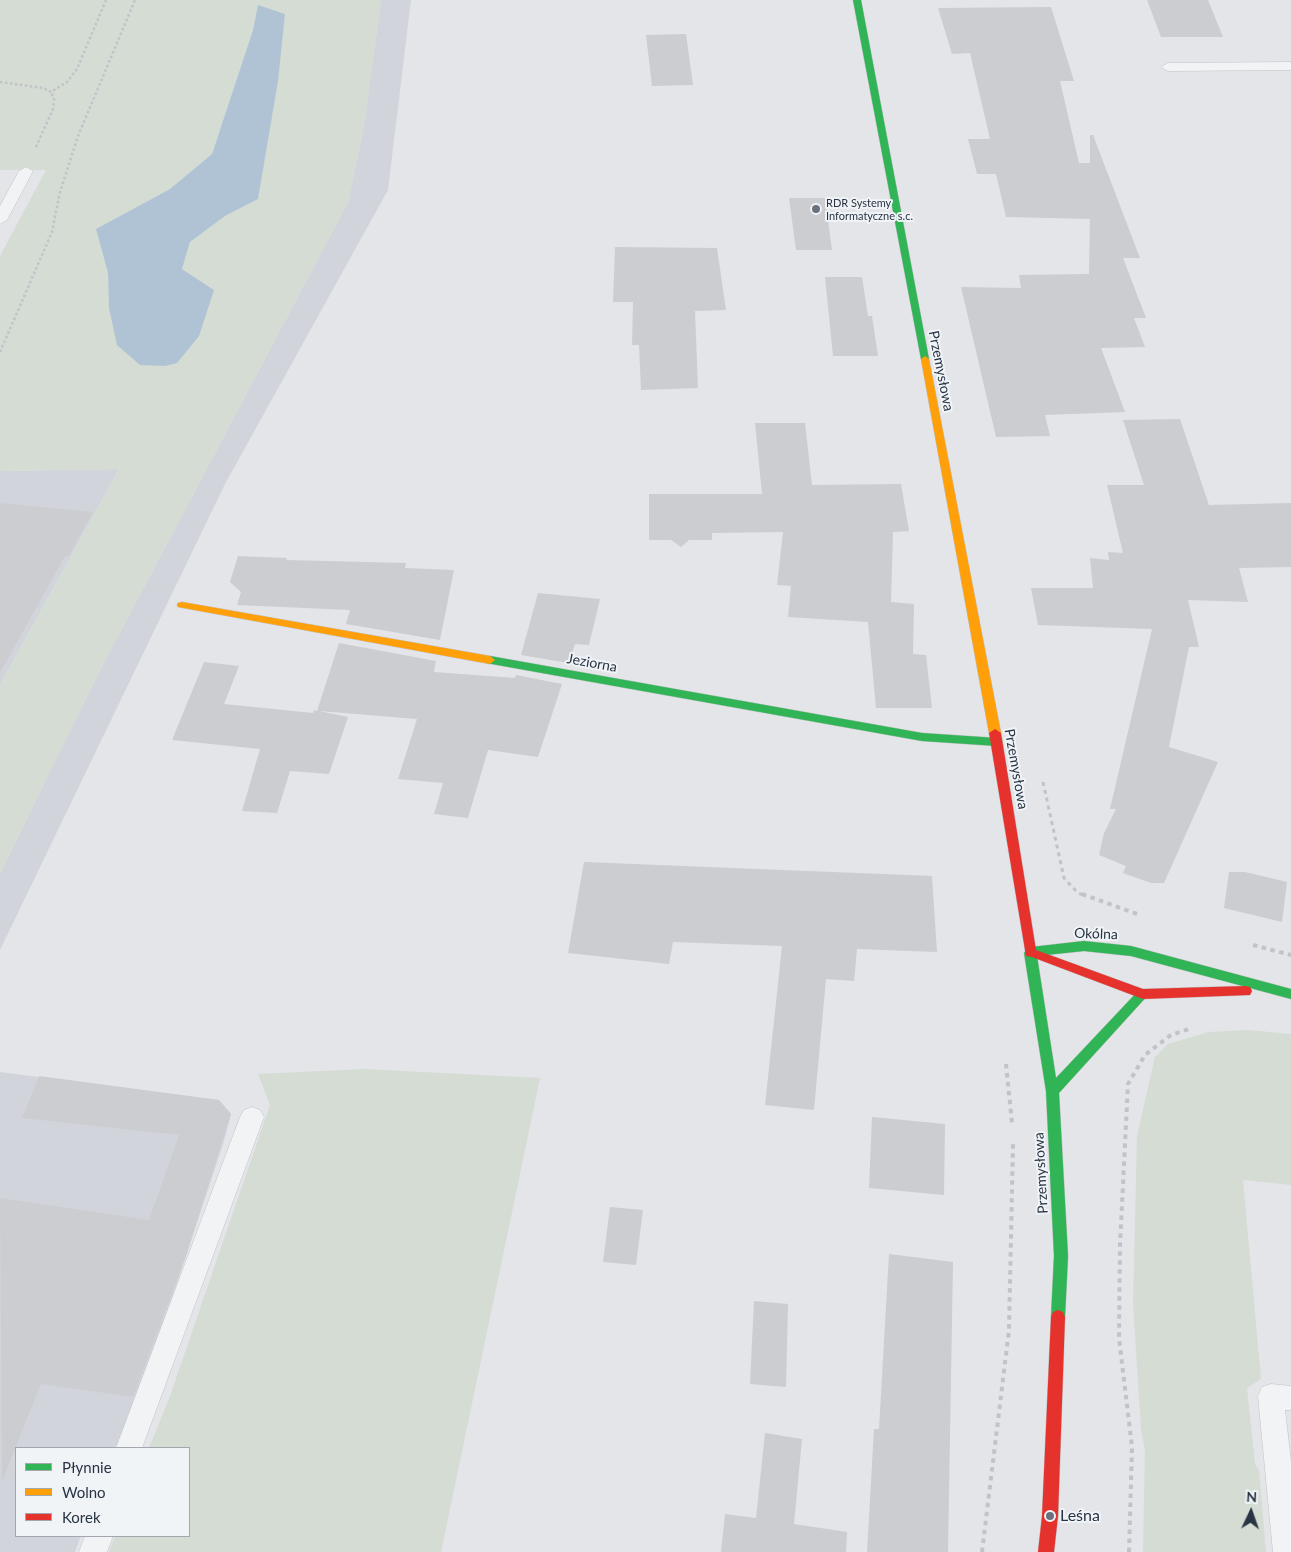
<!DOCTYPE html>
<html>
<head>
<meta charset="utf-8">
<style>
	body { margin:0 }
	#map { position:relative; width:1291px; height:1552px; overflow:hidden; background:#e3e5e8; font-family:Lato,sans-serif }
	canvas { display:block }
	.legend { position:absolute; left:15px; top:1447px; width:175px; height:90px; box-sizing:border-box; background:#f0f4f7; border:1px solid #a0a7af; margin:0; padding:6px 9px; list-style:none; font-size:15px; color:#283343 }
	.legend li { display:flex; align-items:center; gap:10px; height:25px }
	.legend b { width:25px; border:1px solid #a0a7af }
	.north { position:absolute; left:1226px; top:1487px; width:50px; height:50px; -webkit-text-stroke:4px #f0f4f7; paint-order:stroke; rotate:3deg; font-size:14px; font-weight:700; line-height:20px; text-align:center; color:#283343 }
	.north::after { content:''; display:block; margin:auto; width:18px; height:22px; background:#283343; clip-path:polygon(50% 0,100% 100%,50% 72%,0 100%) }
</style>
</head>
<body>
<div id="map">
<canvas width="1291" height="1552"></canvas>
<ul class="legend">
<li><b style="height:6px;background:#30b455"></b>Płynnie</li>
<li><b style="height:6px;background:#ff9f0a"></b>Wolno</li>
<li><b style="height:6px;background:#e5322d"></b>Korek</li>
</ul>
<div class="north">N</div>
</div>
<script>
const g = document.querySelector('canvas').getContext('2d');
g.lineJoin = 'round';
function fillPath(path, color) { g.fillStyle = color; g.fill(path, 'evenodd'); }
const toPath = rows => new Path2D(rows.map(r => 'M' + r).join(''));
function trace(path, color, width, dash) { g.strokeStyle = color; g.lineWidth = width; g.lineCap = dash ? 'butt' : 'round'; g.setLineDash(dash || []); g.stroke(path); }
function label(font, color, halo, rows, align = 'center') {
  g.font = font + ' Lato,sans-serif'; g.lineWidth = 4; g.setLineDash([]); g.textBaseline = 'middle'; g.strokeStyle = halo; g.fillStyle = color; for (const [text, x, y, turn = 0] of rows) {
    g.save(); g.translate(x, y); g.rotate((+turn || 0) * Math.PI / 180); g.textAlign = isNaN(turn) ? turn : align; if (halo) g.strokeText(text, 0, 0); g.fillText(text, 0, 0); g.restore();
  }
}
const built = toPath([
	[381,0,411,0,388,190,225,484,0,950,0,873,100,670,348,202,364,125],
	[119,469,0,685,0,471],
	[0,1072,219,1100,231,1114,224,1141,139,1398,115,1448,16,1448,16,1536,81,1536,75,1552,0,1552]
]);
const green = toPath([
	[0,0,381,0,364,125,348,202,100,670,0,873,0,685,119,469,0,471,0,256,46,170,0,170],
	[258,6,285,14,258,199,225,216,190,242,182,269,214,290,109,308,108,273,96,229,170,189,212,154,253,30],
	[1248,1030,1291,1034,1291,1185,1243,1180,1261,1379,1247,1388,1255,1464,1259,1470,1266,1552,1143,1552,1145,1450,1141,1429,1133,1304,1137,1136,1155,1057,1168,1044,1209,1032],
	[364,1069,540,1078,441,1552,109,1552,115,1536,189,1536,189,1448,149,1448,170,1396,270,1105,258,1074]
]);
const water = toPath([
	[258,5,285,14,278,81,258,199,225,216,190,242,182,269,214,290,199,336,177,363,165,366,140,365,117,345,109,308,108,273,96,229,170,189,212,154,253,30]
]);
const building = toPath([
	[1147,0,1208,0,1223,37,1161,37],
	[1051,7,1074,81,1060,81,1079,163,1090,163,1090,135,1093,135,1140,258,1123,258,1146,318,1134,318,1145,347,1101,348,1125,412,1045,415,1050,436,996,437,961,287,1021,288,1019,275,1089,274,1090,219,1006,217,996,174,977,174,968,139,990,139,970,53,952,54,938,8],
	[686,34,693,85,652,86,646,35],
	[789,198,825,198,832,250,796,250],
	[615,247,717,248,726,310,695,311,698,388,641,390,639,345,632,345,633,302,613,302],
	[825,277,862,277,868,316,872,316,878,356,833,356],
	[1180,419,1209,505,1291,503,1291,567,1239,568,1248,602,1188,600,1199,647,1189,647,1169,747,1218,762,1164,883,1151,883,1123,873,1126,866,1099,855,1104,833,1116,809,1110,809,1152,629,1038,625,1031,588,1093,588,1090,558,1109,560,1108,552,1123,553,1107,485,1144,485,1123,420],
	[755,423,805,423,812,485,901,484,909,531,893,532,891,602,914,604,913,654,926,655,932,708,876,708,868,622,788,617,791,586,777,585,783,532,712,533,712,540,689,540,681,547,671,540,649,540,649,494,762,494],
	[0,503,93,512,69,556,65,556,0,673],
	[238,556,287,558,286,560,406,563,405,568,454,570,440,640,346,624,350,610,237,605,241,592,230,582],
	[538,593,600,599,589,645,575,644,569,663,521,655],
	[339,643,436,661,434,672,515,678,516,675,562,684,538,757,488,750,468,818,434,814,443,783,398,779,417,719,319,711,348,717,329,774,290,771,277,813,242,811,260,749,172,740,204,662,239,666,224,704,313,713,314,710,317,711],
	[584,862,932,876,937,952,857,949,854,981,826,979,814,1110,765,1105,782,946,673,942,669,964,568,953],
	[1229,872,1245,872,1287,882,1282,922,1224,908],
	[39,1076,219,1100,231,1114,186,1256,133,1397,41,1384,2,1481,0,1198,149,1220,179,1135,22,1118],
	[872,1117,945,1124,944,1195,869,1188],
	[610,1207,643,1210,636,1265,603,1262],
	[889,1254,953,1262,948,1552,867,1552,874,1429,879,1429],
	[754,1301,788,1304,786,1387,750,1384],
	[765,1433,802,1439,794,1524,847,1532,846,1552,721,1552,725,1514,756,1518]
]);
const pathFar2 = toPath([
	[0,82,43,88,51,92,67,82,77,69,106,0],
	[36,147,53,109,54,99,51,92],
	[0,352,52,232,60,192,78,136,135,0]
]);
const pathFar1 = toPath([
	[1043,782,1064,878,1078,893,1086,896]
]);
const path = toPath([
	[1082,894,1137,914,1137,917],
	[1253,945,1291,955],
	[1006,1064,1012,1123],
	[982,1552,1009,1330,1013,1144],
	[1129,1552,1132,1447,1119,1338,1120,1245,1128,1084,1145,1055,1171,1035,1189,1029]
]);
const lane = toPath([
	[1291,62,1291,70,1168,71,1161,67,1168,63,1291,62],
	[26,167,33,171,7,220,0,224,0,206,19,171,26,167],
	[252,1107,260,1110,264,1117,142,1448,116,1448,240,1117,244,1110,252,1107],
	[1271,1384,1291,1386,1291,1410,1285,1410,1291,1461,1291,1552,1273,1552,1258,1396,1262,1387,1271,1384],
	[85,1536,113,1536,107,1552,79,1552,85,1536]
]);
const fast = toPath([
	[853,0,861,0,929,359,925,362,921,359,853,0],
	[490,656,922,733,997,738,1003,742,997,746,922,741,486,663,485,660,490,656],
	[1084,941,1131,946,1291,989,1291,999,1131,956,1084,951,1037,956,1056,1078,1139,990,1143,989,1147,990,1149,994,1059,1093,1068,1256,1065,1317,1063,1322,1058,1324,1053,1322,1051,1317,1054,1256,1046,1091,1024,953,1027,949,1031,947,1084,941]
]);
const slow = toPath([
	[925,356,929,359,1001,733,995,737,989,733,921,359,925,356],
	[182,602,490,656,495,660,490,664,178,607,177,605,178,603,182,602]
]);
const jam = toPath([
	[995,729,1001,733,1036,950,1143,989,1246,986,1250,987,1252,991,1250,995,1143,999,1032,957,1026,956,989,733,995,729],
	[1058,1310,1063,1312,1065,1317,1058,1516,1054,1552,1038,1552,1042,1516,1051,1317,1053,1312,1058,1310]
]);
const markers = [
	[816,209,5,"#69717d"],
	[1050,1516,5,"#69717d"]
];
const farPoinames = [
	["RDR Systemy",826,203],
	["Informatyczne s.c.",826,216]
];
const streetNames = [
	["Przemysłowa",941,371,79],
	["Jeziorna",592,663,10],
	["Przemysłowa",1016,769,80],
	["Okólna",1096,934,2],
	["Przemysłowa",1041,1173,-93]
];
const nearPoinames = [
	["Leśna",1060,1516]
];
fillPath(built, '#d1d5db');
fillPath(green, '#d4dcd3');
fillPath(water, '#b0c3d4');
fillPath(building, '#cbcdd1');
trace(lane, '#c1c3c6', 1);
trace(fast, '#c1c3c6', 1);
trace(slow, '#c1c3c6', 1);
trace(jam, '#c1c3c6', 1);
trace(pathFar2, '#c1c3c8', 2.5, [2.5, 2.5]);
trace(pathFar1, '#c1c3c8', 3, [4, 4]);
trace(path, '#c1c3c8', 4, [4.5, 4.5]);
fillPath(lane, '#f2f3f5');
fillPath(fast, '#30b455');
fillPath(slow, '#ff9f0a');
fillPath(jam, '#e5322d');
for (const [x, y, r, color] of markers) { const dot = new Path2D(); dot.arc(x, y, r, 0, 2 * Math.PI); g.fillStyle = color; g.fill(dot); trace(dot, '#f0f4f7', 2); }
label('11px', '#283343', '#f0f4f7', farPoinames, 'left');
label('14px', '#283343', '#f0f4f7', streetNames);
label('16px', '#283343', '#f0f4f7', nearPoinames, 'left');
</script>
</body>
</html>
